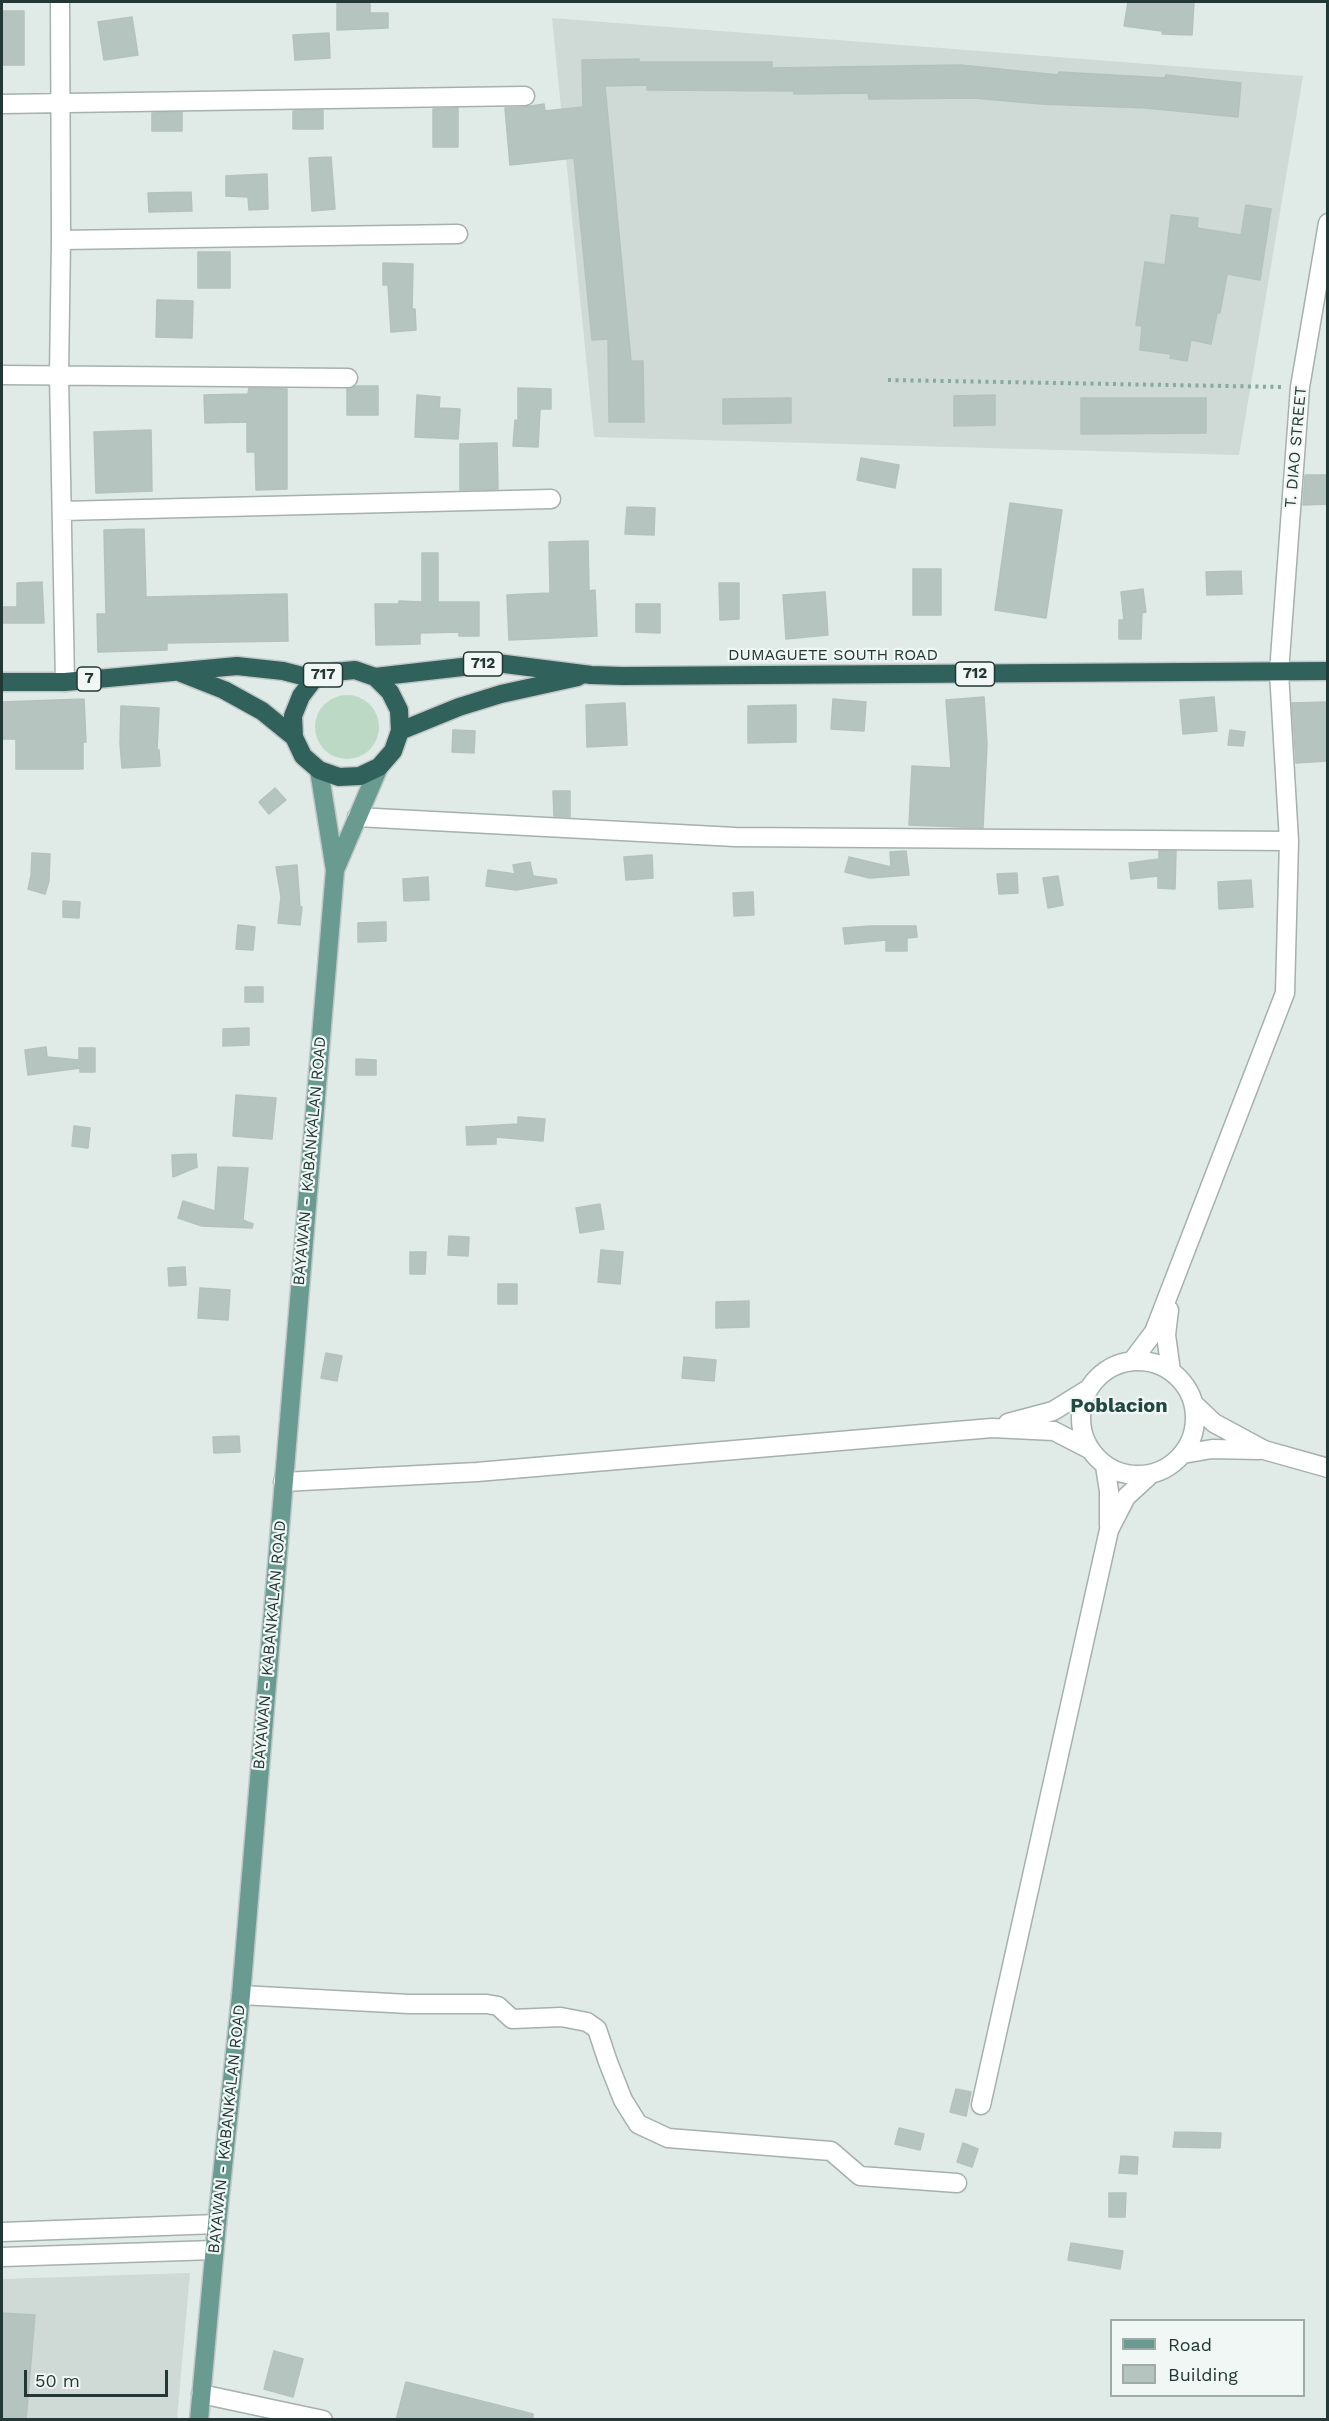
<!DOCTYPE html>
<html>
<head>
<meta charset="utf-8">
<style>
	body { margin:0 }
	#map { position:relative; width:1329px; height:2421px; overflow:hidden; background:#e0eae6; font-family:"Work Sans",sans-serif }
	canvas { display:block }
	.frame { position:absolute; inset:0; border:3px solid #233834; pointer-events:none }
	.legend { position:absolute; left:1110px; top:2319px; width:195px; height:78px; box-sizing:border-box; background:#f0f7f4; border:2px solid #9eaba7; margin:0; padding:8px 10px; list-style:none; font-size:18px; color:#233834 }
	.legend li { display:flex; align-items:center; gap:12px; height:30px }
	.legend b { width:30px; border:2px solid #9eaba7 }
	.scale { position:absolute; left:24px; top:2370px; width:144px; height:27px; box-sizing:border-box; border:3px solid #233834; border-top:0; padding-left:8px; font-size:18px; line-height:21px; white-space:nowrap; color:#233834; -webkit-text-stroke:4px #f0f7f4; paint-order:stroke }
</style>
</head>
<body>
<div id="map">
<canvas width="1329" height="2421"></canvas>
<div class="frame"></div>
<ul class="legend">
<li><b style="height:8px;background:#699b91"></b>Road</li>
<li><b style="height:16px;background:#b6c4bf"></b>Building</li>
</ul>
<div class="scale">50 m</div>
</div>
<script>
const g = document.querySelector('canvas').getContext('2d');
g.lineJoin = 'round';
function fillPath(path, color) { g.fillStyle = color; g.fill(path, 'evenodd'); }
const toPath = rows => new Path2D(rows.map(r => 'M' + r).join(''));
function trace(path, color, width, dash) { g.strokeStyle = color; g.lineWidth = width; g.lineCap = dash ? 'butt' : 'round'; g.setLineDash(dash || []); g.stroke(path); }
function label(font, color, halo, rows, align = 'center') {
  g.font = font + ' "Work Sans",sans-serif'; g.lineWidth = 4.5; g.setLineDash([]); g.textBaseline = 'middle'; g.strokeStyle = halo; g.fillStyle = color; for (const [text, x, y, turn = 0] of rows) {
    g.save(); g.translate(x, y); g.rotate((+turn || 0) * Math.PI / 180); g.textAlign = isNaN(turn) ? turn : align; if (halo) g.strokeText(text, 0, 0); g.fillText(text, 0, 0); g.restore();
  }
}
const built = toPath([
	[552,18,1303,76,1239,455,594,437],
	[190,2273,177,2419,2,2419,2,2279]
]);
const green = toPath([
	'315 727a32 32 0 1 1 64 0a32 32 0 1 1-64 0Z'
]);
const building = toPath([
	[337,2,370,2,370,13,388,13,388,28,337,30,337,2],
	[1128,2,1194,2,1192,35,1162,34,1162,31,1124,26,1128,2],
	[2,11,24,11,24,65,2,65,2,11],
	[132,17,138,55,104,60,98,22,132,17],
	[329,33,330,58,295,60,293,35,329,33],
	[639,59,639,62,772,62,772,68,960,65,1058,75,1059,72,1165,78,1166,75,1241,83,1238,117,1146,108,1041,104,974,98,869,99,868,93,794,94,794,91,647,90,647,85,605,86,631,361,643,361,644,422,609,422,608,339,592,340,574,158,510,165,505,108,525,107,544,104,545,111,583,107,582,60,639,59],
	[458,108,458,147,433,147,433,109,458,108],
	[323,110,323,129,293,129,293,111,323,110],
	[182,112,182,131,152,131,152,113,182,112],
	[331,157,335,209,312,211,309,158,331,157],
	[267,174,268,209,249,210,248,197,226,196,226,176,267,174],
	[191,192,192,211,149,212,148,193,191,192],
	[1246,205,1271,209,1260,280,1227,274,1220,313,1217,313,1211,344,1191,340,1187,361,1170,358,1171,354,1140,350,1142,326,1136,325,1145,262,1165,265,1171,215,1198,218,1197,228,1241,235,1246,205],
	[198,252,230,252,230,288,198,288,198,252],
	[383,263,413,264,412,309,415,309,416,330,391,332,388,285,383,285,383,263],
	[157,300,193,301,192,338,156,337,157,300],
	[356,386,378,386,378,415,347,415,347,389,356,386],
	[249,388,287,389,287,489,256,490,255,452,247,452,247,422,205,423,204,395,248,394,249,388],
	[518,388,551,389,551,409,540,409,538,447,513,446,515,420,518,421,518,388],
	[417,395,440,397,439,408,460,409,458,439,415,437,417,395],
	[995,395,995,425,954,426,954,396,995,395],
	[791,398,791,423,723,424,723,399,791,398],
	[1081,398,1206,398,1206,433,1081,434,1081,398],
	[151,430,152,491,96,493,94,432,151,430],
	[497,443,498,489,460,490,460,444,497,443],
	[861,458,899,465,895,488,857,480,861,458],
	[1305,475,1328,475,1328,504,1303,505,1305,475],
	[1010,503,1062,510,1046,618,995,610,1010,503],
	[627,507,655,508,654,535,625,534,627,507],
	[144,529,146,597,287,594,288,641,167,643,167,650,98,652,97,614,106,614,104,530,144,529],
	[588,541,589,591,595,590,597,636,509,640,507,595,550,593,549,542,588,541],
	[422,553,438,553,438,602,479,602,479,636,459,636,459,632,420,633,420,644,376,645,375,604,399,604,399,601,422,602,422,553],
	[913,569,941,569,941,615,913,615,913,569],
	[1241,571,1242,594,1207,595,1206,572,1241,571],
	[42,582,44,623,2,623,2,607,17,607,17,583,42,582],
	[719,583,739,583,739,619,720,620,719,583],
	[1143,589,1146,612,1142,613,1141,639,1119,639,1119,620,1124,620,1121,592,1143,589],
	[825,592,828,635,786,639,783,595,825,592],
	[636,604,660,604,660,633,636,632,636,604],
	[984,697,987,744,983,828,909,825,912,766,951,768,946,700,984,697],
	[1214,697,1217,731,1183,734,1180,700,1214,697],
	[84,699,86,742,83,742,83,769,16,769,16,739,2,739,2,702,84,699],
	[833,699,866,702,864,731,831,729,833,699],
	[1328,702,1328,761,1296,763,1292,703,1328,702],
	[625,703,627,745,587,747,586,705,625,703],
	[796,705,796,742,748,743,748,706,796,705],
	[121,706,159,708,157,750,159,750,160,766,122,768,120,743,121,706],
	[453,730,475,731,474,753,452,752,453,730],
	[1230,730,1245,732,1243,746,1228,745,1230,730],
	[275,788,286,800,269,814,259,802,275,788],
	[553,791,570,791,570,817,554,816,553,791],
	[906,851,909,875,870,878,845,872,849,857,891,867,890,852,906,851],
	[1159,851,1176,851,1175,889,1158,888,1158,876,1131,879,1129,863,1159,859,1159,851],
	[32,853,50,854,49,881,45,894,28,889,31,876,32,853],
	[652,855,653,878,626,880,624,857,652,855],
	[530,862,533,876,556,879,557,883,516,890,486,886,488,870,515,874,513,865,530,862],
	[297,865,300,907,302,907,300,925,278,923,281,897,276,867,297,865],
	[1017,873,1018,893,999,894,997,874,1017,873],
	[1058,876,1063,905,1048,908,1043,878,1058,876],
	[428,877,429,900,404,901,403,879,428,877],
	[1251,880,1253,907,1219,909,1218,882,1251,880],
	[753,892,754,915,734,916,733,893,753,892],
	[63,901,80,902,79,918,63,917,63,901],
	[386,922,386,941,358,942,358,923,386,922],
	[238,925,255,927,253,950,236,949,238,925],
	[871,926,916,926,917,937,907,938,907,951,886,951,886,940,845,944,843,928,871,926],
	[245,987,263,987,263,1002,245,1002,245,987],
	[249,1028,249,1045,223,1046,223,1029,249,1028],
	[46,1047,47,1057,79,1060,79,1048,95,1048,95,1072,80,1072,80,1068,28,1075,25,1050,46,1047],
	[356,1059,376,1060,376,1075,356,1075,356,1059],
	[236,1095,276,1098,272,1139,233,1136,236,1095],
	[518,1117,545,1119,543,1141,496,1137,496,1144,467,1145,466,1127,518,1124,518,1117],
	[74,1126,90,1128,88,1148,72,1146,74,1126],
	[196,1154,197,1167,173,1177,172,1155,196,1154],
	[218,1167,248,1168,243,1220,253,1224,252,1228,202,1226,178,1218,183,1201,215,1211,218,1167],
	[600,1204,604,1229,580,1233,576,1208,600,1204],
	[449,1236,469,1237,468,1256,448,1255,449,1236],
	[601,1250,623,1252,620,1284,598,1282,601,1250],
	[410,1252,426,1252,425,1274,410,1274,410,1252],
	[185,1267,186,1285,169,1286,168,1268,185,1267],
	[498,1284,517,1284,517,1304,498,1304,498,1284],
	[200,1288,230,1290,228,1320,198,1318,200,1288],
	[749,1301,749,1327,716,1328,716,1302,749,1301],
	[326,1353,342,1356,337,1381,321,1378,326,1353],
	[684,1357,716,1360,714,1381,682,1378,684,1357],
	[239,1436,240,1452,214,1453,213,1437,239,1436],
	[956,2089,971,2092,966,2116,950,2112,956,2089],
	[899,2128,924,2134,920,2150,895,2144,899,2128],
	[1175,2132,1221,2133,1220,2148,1173,2147,1175,2132],
	[963,2143,978,2149,972,2167,957,2162,963,2143],
	[1121,2156,1138,2157,1137,2174,1119,2173,1121,2156],
	[1109,2193,1126,2193,1125,2217,1109,2217,1109,2193],
	[1071,2243,1123,2251,1120,2269,1068,2260,1071,2243],
	[2,2313,35,2315,26,2420,2,2420,2,2313],
	[274,2351,303,2359,293,2397,264,2389,274,2351],
	[406,2382,533,2414,533,2420,396,2420,406,2382]
]);
const path = toPath([
	[888,380,1282,387]
]);
const minor = toPath([
	[60,2,61,240,59,375,65,682],
	[2,104,525,96],
	[61,240,458,234],
	[2,375,348,378],
	[62,511,551,499],
	[357,817,735,837,1289,841],
	[1169,1310,1166,1335,1171,1371],
	'1081 1418a57 57 0 1 1 114 0a57 57 0 1 1-114 0Z',
	[1132,1361,1154,1332,1285,993,1289,841,1279,672,1300,387,1328,223],
	[1194,1404,1214,1423,1264,1450,1328,1468],
	[1008,1423,1053,1411,1087,1390],
	[1183,1454,1212,1449,1259,1450],
	[1105,1466,1109,1491,1109,1526],
	[283,1482,477,1472,992,1428,1054,1431,1089,1449],
	[241,1995,409,2004,487,2004,498,2006,512,2019,561,2017,587,2022,597,2029,608,2062,623,2100,638,2124,668,2138,831,2151,860,2176,957,2183],
	[981,2105,1109,1530,1126,1497,1151,1474],
	[2,2232,217,2224],
	[2,2257,214,2250],
	[201,2394,323,2420]
]);
const major = toPath([
	[335,870,379,767],
	[199,2420,217,2224,241,1995,335,870,319,770]
]);
const highway = toPath([
	[355,670,375,677,390,692,399,710,400,731,393,751,379,767,360,776,339,777,319,770,303,756,294,737,293,716,301,696,314,679,334,672,355,670],
	[181,673,224,690,262,711,294,737],
	[375,677,497,663,591,675,622,676,1328,671],
	[2,682,65,682,237,666,283,671,314,679],
	[400,731,459,707,501,694,578,677]
]);
const shields = [
	[483,664,39],
	[975,674,39],
	[323,675,39],
	[89,679,24]
];
const shieldNames = [
	["712",483,664],
	["712",975,674],
	["717",323,675],
	["7",89,679]
];
const streetNames = [
	["T. DIAO STREET",1296,447,-85],
	["DUMAGUETE SOUTH ROAD",833,655],
	["BAYAWAN - KABANKALAN ROAD",310,1161,-85],
	["BAYAWAN - KABANKALAN ROAD",270,1645,-85],
	["BAYAWAN - KABANKALAN ROAD",227,2129,-84]
];
const quarterNames = [
	["Poblacion",1119,1406]
];
fillPath(built, '#cfd9d5');
fillPath(green, '#bbd9c5');
fillPath(building, '#b6c4bf');
trace(building, '#b3c2bd', 1.5);
trace(minor, '#a4b1ad', 21);
trace(major, '#c1c7c6', 21);
trace(highway, '#c1c7c6', 21);
trace(path, '#84aaa1', 4, [3, 4.5]);
trace(minor, '#fff', 18);
trace(major, '#699b91', 18);
trace(highway, '#31615b', 18);
for (const [x, y, w] of shields) { const box = new Path2D(); box.roundRect(x - w / 2, y - 12, w, 24, 4.5); g.fillStyle = '#f0f7f4'; g.fill(box); trace(box, '#233834', 1.5); }
label('bold 15px', '#233834', null, shieldNames);
label('16px', '#233834', '#f0f7f4', streetNames);
label('bold 20px', '#214841', '#f0f7f4', quarterNames);
</script>
</body>
</html>
